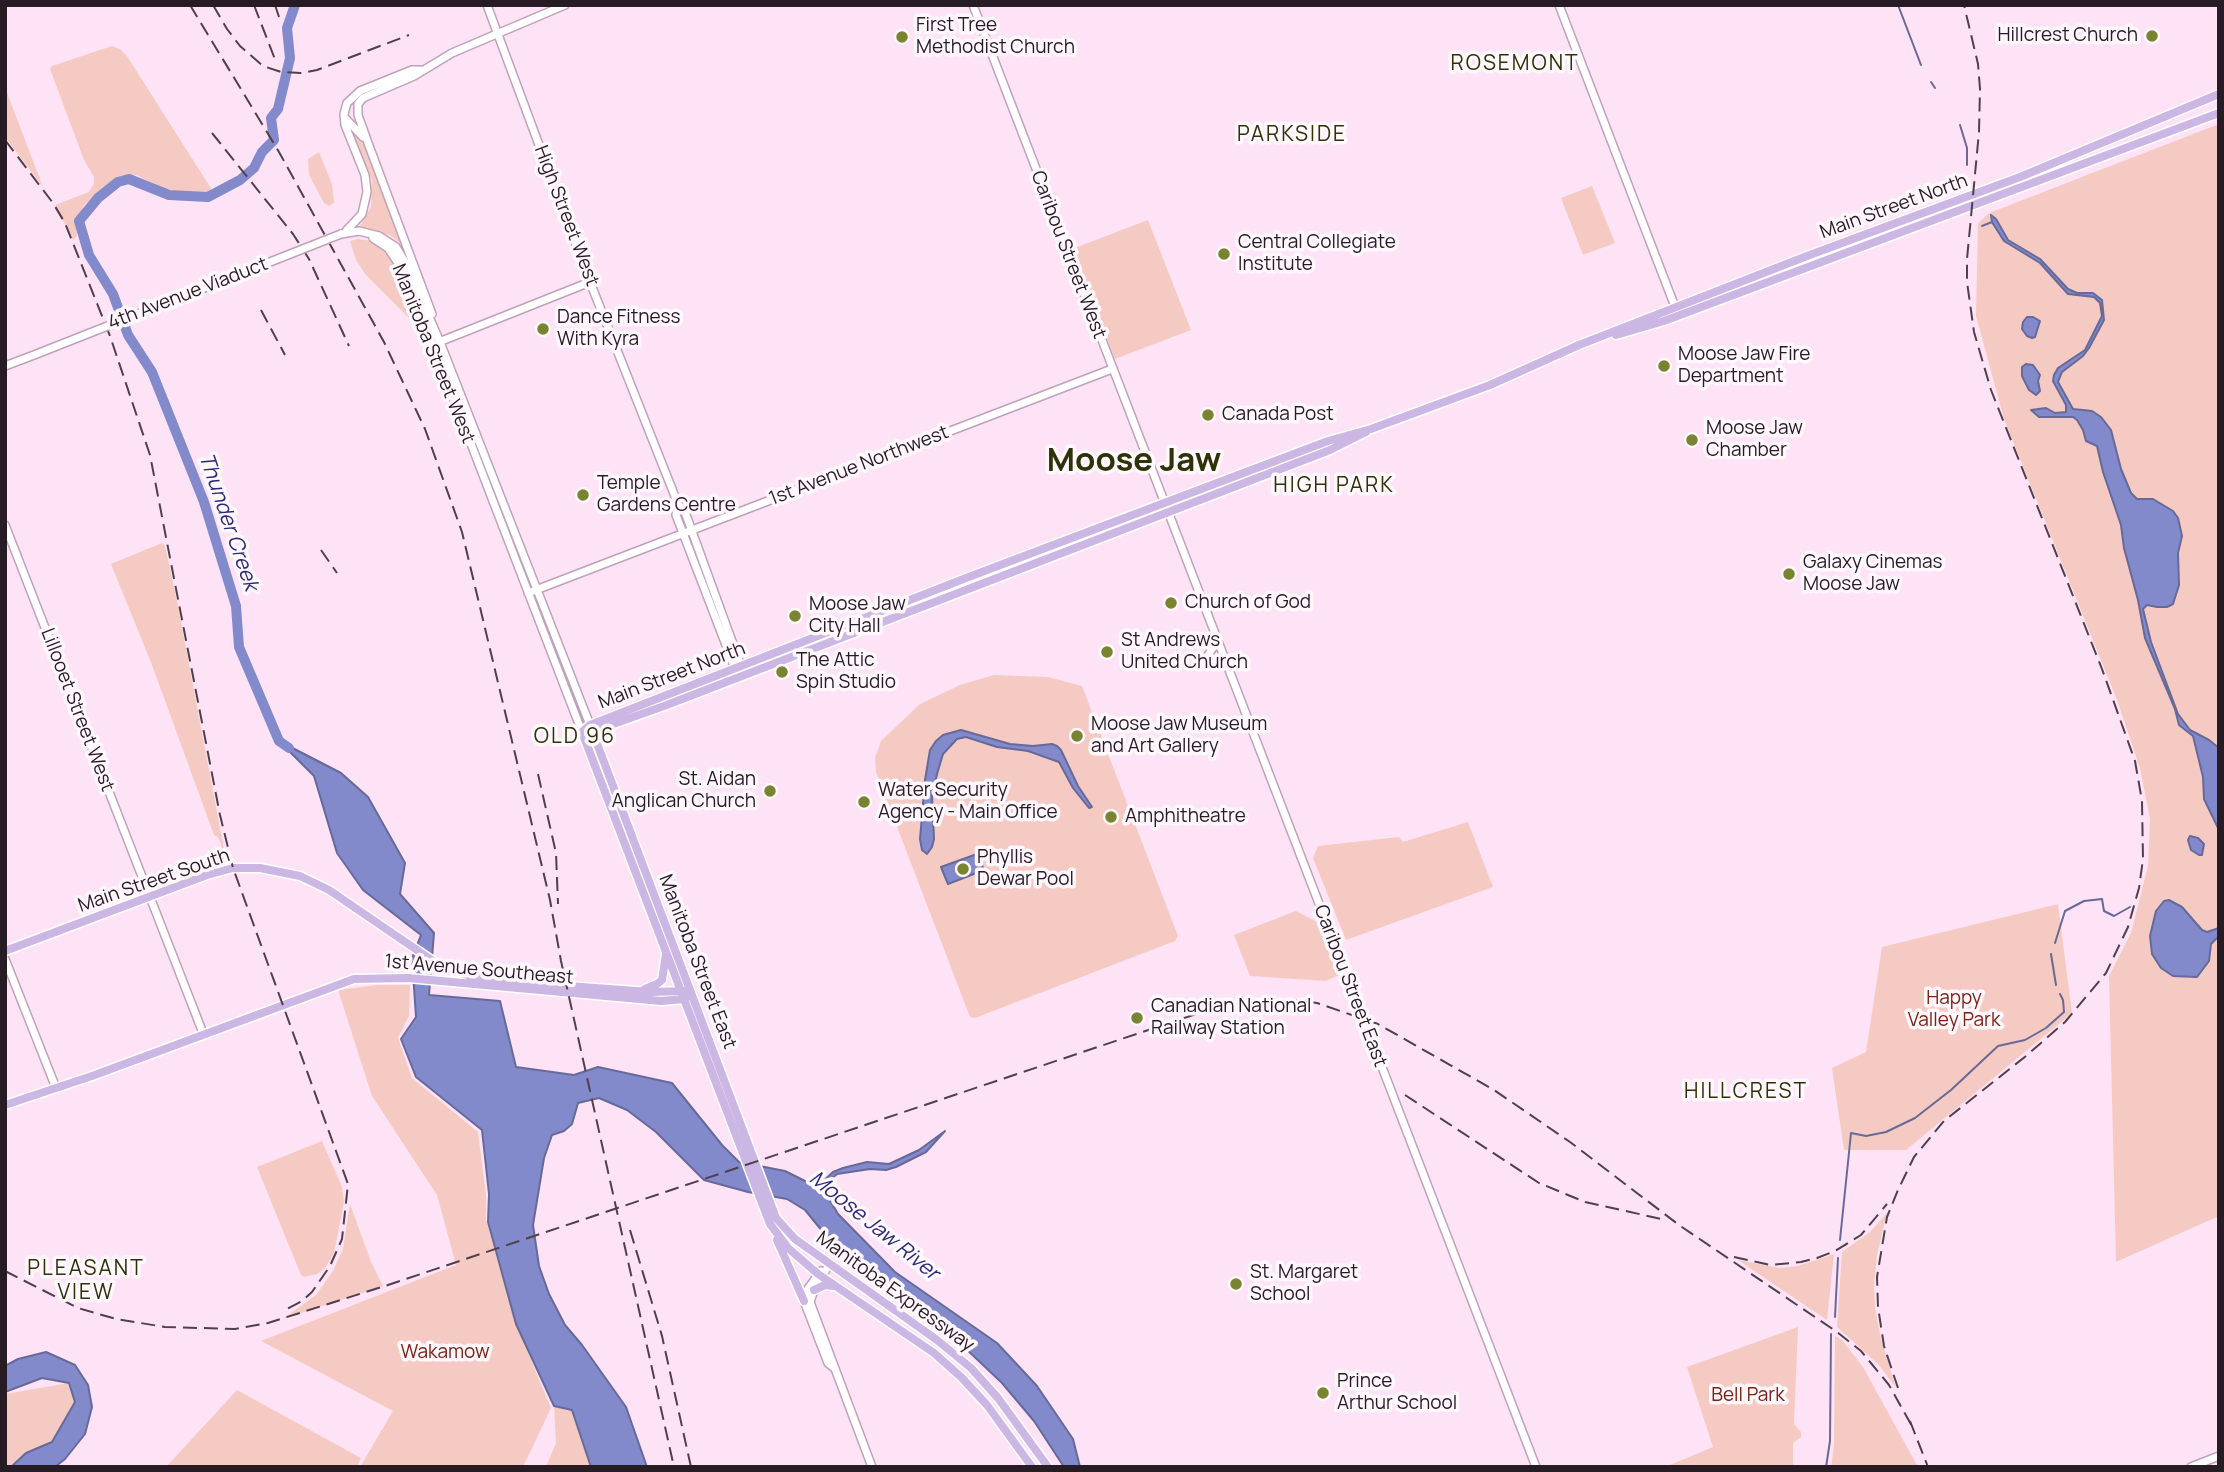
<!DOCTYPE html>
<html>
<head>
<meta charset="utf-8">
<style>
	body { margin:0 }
	#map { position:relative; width:2224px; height:1472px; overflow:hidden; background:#fee3f7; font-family:Manrope,sans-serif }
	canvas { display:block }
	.frame { position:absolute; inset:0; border:7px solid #271b24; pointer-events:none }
</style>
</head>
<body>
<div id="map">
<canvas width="2224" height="1472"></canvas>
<div class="frame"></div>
</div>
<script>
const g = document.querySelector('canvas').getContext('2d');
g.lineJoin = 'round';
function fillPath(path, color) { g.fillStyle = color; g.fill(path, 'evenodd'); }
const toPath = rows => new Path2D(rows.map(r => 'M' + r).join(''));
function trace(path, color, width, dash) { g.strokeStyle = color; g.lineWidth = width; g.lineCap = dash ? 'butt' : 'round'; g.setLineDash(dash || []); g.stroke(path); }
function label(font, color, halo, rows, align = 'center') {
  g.font = font + ' Manrope,sans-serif'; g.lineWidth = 7; g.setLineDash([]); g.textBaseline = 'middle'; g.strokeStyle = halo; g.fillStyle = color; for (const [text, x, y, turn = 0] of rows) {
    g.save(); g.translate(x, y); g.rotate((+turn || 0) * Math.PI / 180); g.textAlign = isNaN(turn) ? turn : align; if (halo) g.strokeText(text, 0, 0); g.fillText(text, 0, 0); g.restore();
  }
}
const green = toPath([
	[112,46,120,49,127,56,212,190,209,192,176,191,166,189,136,175,124,176,105,187,84,205,76,221,77,236,73,240,55,205,89,192,94,184,94,177,84,160,50,69,52,66],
	[5,89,6,90,43,187,5,137],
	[2219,124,2219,1216,2116,1262,2109,976,2131,933,2148,866,2150,819,2140,768,2117,700,2004,419,1976,316,1978,223,1989,213],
	[348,128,363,141,411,259,400,243,390,235,361,229,360,226,371,207,372,180],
	[319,152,332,184,334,203,329,206,324,203,309,175,308,159],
	[1592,186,1615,243,1583,255,1561,198],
	[1148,220,1191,330,1115,359,1072,249],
	[358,239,372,241,385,247,399,267,420,333,409,318,366,275,356,260,350,241],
	[162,543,165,546,177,601,227,865,224,862,221,844,218,837,214,835,152,665,111,564],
	[994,675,1048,677,1082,686,1178,936,1175,941,975,1018,970,1017,876,772,875,758,881,741,920,704,960,685],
	[1468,822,1493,887,1346,940,1313,858,1318,846,1399,837,1403,842],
	[2058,904,2072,1013,1906,1150,1844,1150,1832,1068,1866,1052,1882,947],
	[1296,911,1321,924,1339,975,1326,981,1250,976,1234,935],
	[378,985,410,985,409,1016,398,1038,412,1078,478,1132,486,1195,486,1220,516,1324,551,1408,523,1467,360,1467,393,1411,261,1341,456,1265,437,1195,372,1096,338,990],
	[322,1141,342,1187,344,1202,334,1253,325,1268,317,1274,304,1277,301,1275,257,1167],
	[350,1204,371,1262,383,1286,283,1319,316,1295,333,1271,343,1249],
	[1887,1213,1877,1255,1874,1284,1875,1308,1881,1339,1896,1388,1879,1365,1837,1327,1842,1252,1870,1232],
	[1834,1254,1827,1320,1738,1260,1780,1268,1798,1266],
	[1798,1327,1794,1424,1801,1432,1801,1437,1793,1443,1793,1467,1665,1467,1713,1447,1687,1367],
	[1835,1336,1842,1340,1863,1367,1918,1467,1831,1467,1834,1445],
	[69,1383,75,1401,37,1467,5,1467,5,1394],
	[237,1390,361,1458,357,1467,166,1467],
	[554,1406,572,1410,591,1467,546,1467,556,1443]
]);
const water = toPath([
	[1991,215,1996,219,2008,240,2040,259,2068,289,2077,293,2093,293,2102,300,2104,320,2089,348,2083,356,2062,372,2058,382,2073,409,2092,411,2101,417,2111,430,2121,469,2131,493,2137,499,2153,499,2173,511,2178,518,2182,536,2178,553,2179,585,2173,604,2167,607,2157,607,2147,605,2143,609,2151,642,2178,714,2190,730,2209,740,2219,748,2219,830,2204,799,2203,777,2193,736,2179,725,2175,709,2145,638,2138,600,2124,548,2121,525,2103,472,2097,446,2086,441,2083,430,2077,420,2073,417,2039,417,2031,410,2046,408,2055,413,2066,412,2066,405,2053,381,2054,375,2058,368,2085,350,2102,316,2100,303,2094,297,2068,294,2040,263,2004,241,1992,222,1991,215],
	[2027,317,2033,317,2040,321,2035,337,2032,338,2027,336,2022,329,2023,322,2027,317],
	[2026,364,2033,365,2040,375,2038,381,2040,391,2036,395,2029,390,2022,376,2022,367,2026,364],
	[961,730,1010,744,1033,746,1052,744,1057,746,1061,750,1078,786,1092,807,1089,808,1073,788,1059,762,1028,751,997,747,966,737,957,739,943,754,937,774,932,797,934,839,932,847,927,854,922,850,920,839,925,780,930,750,936,741,943,735,961,730],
	[279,741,341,773,368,797,405,863,400,894,434,933,429,995,500,1001,516,1067,574,1075,598,1067,672,1083,722,1145,739,1162,785,1171,817,1187,833,1172,843,1168,867,1162,889,1164,919,1150,945,1131,926,1152,896,1167,886,1170,870,1169,837,1174,831,1179,825,1192,838,1214,895,1272,997,1343,1037,1386,1073,1439,1080,1467,1064,1467,1034,1421,1002,1383,944,1328,903,1304,833,1250,832,1243,805,1210,787,1199,748,1192,704,1180,656,1132,627,1110,599,1098,578,1103,572,1124,564,1131,552,1135,544,1158,533,1225,539,1266,549,1294,565,1325,582,1345,626,1407,647,1467,591,1467,572,1410,554,1406,516,1324,488,1222,489,1194,482,1130,416,1077,401,1039,416,1017,412,958,421,935,363,890,337,853,314,776,279,741],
	[2190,836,2198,838,2204,844,2202,855,2199,855,2191,850,2188,840,2190,836],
	[977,854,984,870,948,884,941,867,977,854],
	[2169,900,2182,907,2202,930,2207,932,2219,928,2219,936,2211,944,2209,961,2197,977,2173,976,2161,968,2152,954,2150,936,2156,911,2164,901,2169,900],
	[46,1352,75,1365,88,1385,92,1407,85,1434,65,1459,55,1467,11,1467,26,1453,52,1442,75,1402,69,1383,42,1378,5,1392,5,1366,18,1359,46,1352]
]);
const stream = toPath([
	[1898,5,1921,65],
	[1931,82,1935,88],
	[1960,125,1967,148,1967,165],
	[1956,191,1963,180],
	[1982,226,1992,222],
	[2055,943,2065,911,2084,901,2102,899,2104,911,2114,916,2130,907],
	[2051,954,2056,985],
	[1840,1240,1851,1133,1866,1136,1886,1132,1915,1118,1951,1090,1998,1046,2025,1040,2046,1028,2064,1012,2063,1000,2060,994],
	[1835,1317,1838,1258],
	[1826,1467,1830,1441,1831,1334]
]);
const river = toPath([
	[289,748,279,741,239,647,236,606,204,502,152,372,128,335,113,294,89,255,79,221,98,198,118,182,129,179,169,195,208,197,240,180,254,168,262,152,274,140,271,118,278,109,290,58,287,28,295,5]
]);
const secondary = toPath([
	[487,5,590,282,678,504,685,512,742,669],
	[973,5,1536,1467],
	[1559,5,1677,312],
	[345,118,363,137],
	[346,231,362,214,367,192,365,175,345,125,344,114,347,103,360,91,412,70,421,70],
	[341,234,359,231,379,236,396,247,405,262,440,342,590,725],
	[373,238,388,248,406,275,582,732],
	[432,314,368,143,358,115,358,104,363,98,414,76,452,53,565,5],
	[439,342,590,282],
	[5,366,34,355],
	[678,504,676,515,736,671],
	[5,525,203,1033],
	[528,593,1112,369],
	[1207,657,1217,641],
	[5,959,56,1088],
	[830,1263,814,1290,810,1302,872,1467],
	[821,1271,807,1290,804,1301,828,1363,833,1367],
	[2191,1467,2219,1456]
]);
const primary = toPath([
	[1616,335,1664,321,2219,113],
	[590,725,776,1218,795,1239,937,1340,971,1368,998,1398,1048,1467],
	[582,732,590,725,966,578,1328,441,1371,429,1490,385,1579,345,1807,256,2020,177,2219,94],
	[582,732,770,1224,788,1248,818,1274,934,1353,961,1377,987,1405,1032,1467],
	[588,733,664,706,1330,450,1366,432],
	[5,951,207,875,233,868,260,868,300,876,329,890,436,963,470,976,499,981,650,992,686,991],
	[645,989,657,984,662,980,666,954],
	[5,1105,92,1076,354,979,408,978,661,1001,685,999,688,996],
	[777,1240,804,1301],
	[814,1290,825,1285,834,1286]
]);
const rail = toPath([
	[190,5,279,152,384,342,425,429,462,532,550,900,561,961,674,1467],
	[213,5,227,29,240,46,263,66,281,72,301,73,317,70,409,35],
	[254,5,276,62],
	[275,5,279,17],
	[212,133,293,234,309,259,349,346],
	[5,140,53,203,65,223,110,336,150,455,220,815,233,868,348,1184,342,1239,330,1266,312,1292,302,1301,283,1311],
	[261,310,285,355],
	[321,550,337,573],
	[538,774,556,853,558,904],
	[1405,1095,1539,1183,1585,1202,1666,1220],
	[630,1230,662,1336,691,1467],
	[1734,1257,1770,1265,1801,1262,1817,1258,1835,1251,1861,1235,1887,1204],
	[5,1271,78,1308,116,1319,165,1327,235,1329,268,1323,388,1285,1205,1011,1257,999,1289,999,1317,1003,1378,1024,1494,1090,1570,1142,1679,1225,1837,1332,1861,1351,1889,1385,1913,1428],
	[1898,1388,1884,1346,1878,1307,1877,1277,1887,1217,1898,1190,1914,1157,1944,1121,2026,1056,2065,1022,2106,973,2128,927,2139,888,2143,859,2142,801,2135,761,2102,669,1991,390,1974,332,1967,282,1967,259,1979,132,1980,89,1978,64,1964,5],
	[1910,1421,1928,1467]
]);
const secondaryBridge = toPath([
	[34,355,341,234]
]);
const markers = [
	[2152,36,7,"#7a8430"],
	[902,37,7,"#7a8430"],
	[1224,254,7,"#7a8430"],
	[543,329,7,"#7a8430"],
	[1664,366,7,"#7a8430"],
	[1208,415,7,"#7a8430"],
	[1692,440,7,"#7a8430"],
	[583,495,7,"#7a8430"],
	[1789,574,7,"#7a8430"],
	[1171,603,7,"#7a8430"],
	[795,616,7,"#7a8430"],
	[1107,652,7,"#7a8430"],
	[782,672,7,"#7a8430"],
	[1077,736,7,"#7a8430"],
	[770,791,7,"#7a8430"],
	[864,802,7,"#7a8430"],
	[1111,817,7,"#7a8430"],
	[963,869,7,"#7a8430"],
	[1137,1018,7,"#7a8430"],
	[1236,1284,7,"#7a8430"],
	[1323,1393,7,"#7a8430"]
];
const poiNames = [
	["First Tree",916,26],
	["Methodist Church",916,48],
	["Hillcrest Church",2138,36,"right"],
	["Central Collegiate",1238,243],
	["Institute",1238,265],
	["Dance Fitness",557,318],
	["With Kyra",557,340],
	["Moose Jaw Fire",1678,355],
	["Department",1678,377],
	["Canada Post",1222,415],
	["Moose Jaw",1706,429],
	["Chamber",1706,451],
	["Temple",597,484],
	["Gardens Centre",597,506],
	["Galaxy Cinemas",1803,563],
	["Moose Jaw",1803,585],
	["Church of God",1185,603],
	["Moose Jaw",809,605],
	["City Hall",809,627],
	["St Andrews",1121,641],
	["United Church",1121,663],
	["The Attic",796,661],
	["Spin Studio",796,683],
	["Moose Jaw Museum",1091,725],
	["and Art Gallery",1091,747],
	["St. Aidan",756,780,"right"],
	["Anglican Church",756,802,"right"],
	["Water Security",878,791],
	["Agency - Main Office",878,813],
	["Amphitheatre",1125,817],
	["Phyllis",977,858],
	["Dewar Pool",977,880],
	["Canadian National",1151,1007],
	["Railway Station",1151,1029],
	["St. Margaret",1250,1273],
	["School",1250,1295],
	["Prince",1337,1382],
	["Arthur School",1337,1404]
];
const streetNames = [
	["Main Street North",1894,207,-20],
	["High Street West",566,216,69],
	["Caribou Street West",1068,255,69],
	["4th Avenue Viaduct",188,294,-21],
	["Manitoba Street West",433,354,68],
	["1st Avenue Northwest",859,466,-21],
	["Main Street North",672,676,-21],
	["Lillooet Street West",77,710,69],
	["Main Street South",154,881,-19],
	["Manitoba Street East",697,962,69],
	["1st Avenue Southeast",479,970,5],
	["Caribou Street East",1350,986,69],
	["Manitoba Expressway",895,1292,36]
];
const parkNames = [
	["Happy",1954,999],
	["Valley Park",1954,1021],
	["Wakamow",445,1353],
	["Bell Park",1748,1396]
];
const neighbourhoodNames = [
	["ROSEMONT",1515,64],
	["PARKSIDE",1292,135],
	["HIGH PARK",1334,486],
	["OLD 96",575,737],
	["HILLCREST",1746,1092],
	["PLEASANT",86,1269],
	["VIEW",86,1293]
];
const waterNames = [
	["Thunder Creek",228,522,71],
	["Moose Jaw River",874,1226,39]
];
const townNames = [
	["Moose Jaw",1134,462]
];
fillPath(green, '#f5cac2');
fillPath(water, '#828acb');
trace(water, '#676999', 2);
trace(stream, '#676999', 2);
trace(river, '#828acb', 10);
trace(secondary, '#c0a1b9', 10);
trace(primary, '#fff', 11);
trace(secondary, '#fff', 7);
trace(primary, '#ccb6e3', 8);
trace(rail, '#4f404b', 2, [14, 7]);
trace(secondaryBridge, '#c0a1b9', 10, []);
trace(secondaryBridge, '#fff', 7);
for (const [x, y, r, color] of markers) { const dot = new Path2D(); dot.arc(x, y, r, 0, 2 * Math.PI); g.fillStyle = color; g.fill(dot); trace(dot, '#fef7fc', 2.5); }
label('19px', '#271b24', '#fef7fc', poiNames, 'left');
label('19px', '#271b24', '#fef7fc', streetNames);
label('19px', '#7c2115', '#fef7fc', parkNames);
g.letterSpacing = '2px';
label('21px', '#2e3209', '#fef7fc', neighbourhoodNames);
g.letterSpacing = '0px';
label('italic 21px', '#2c2b78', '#fef7fc', waterNames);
label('bold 33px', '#2e3209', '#fef7fc', townNames);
</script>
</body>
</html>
